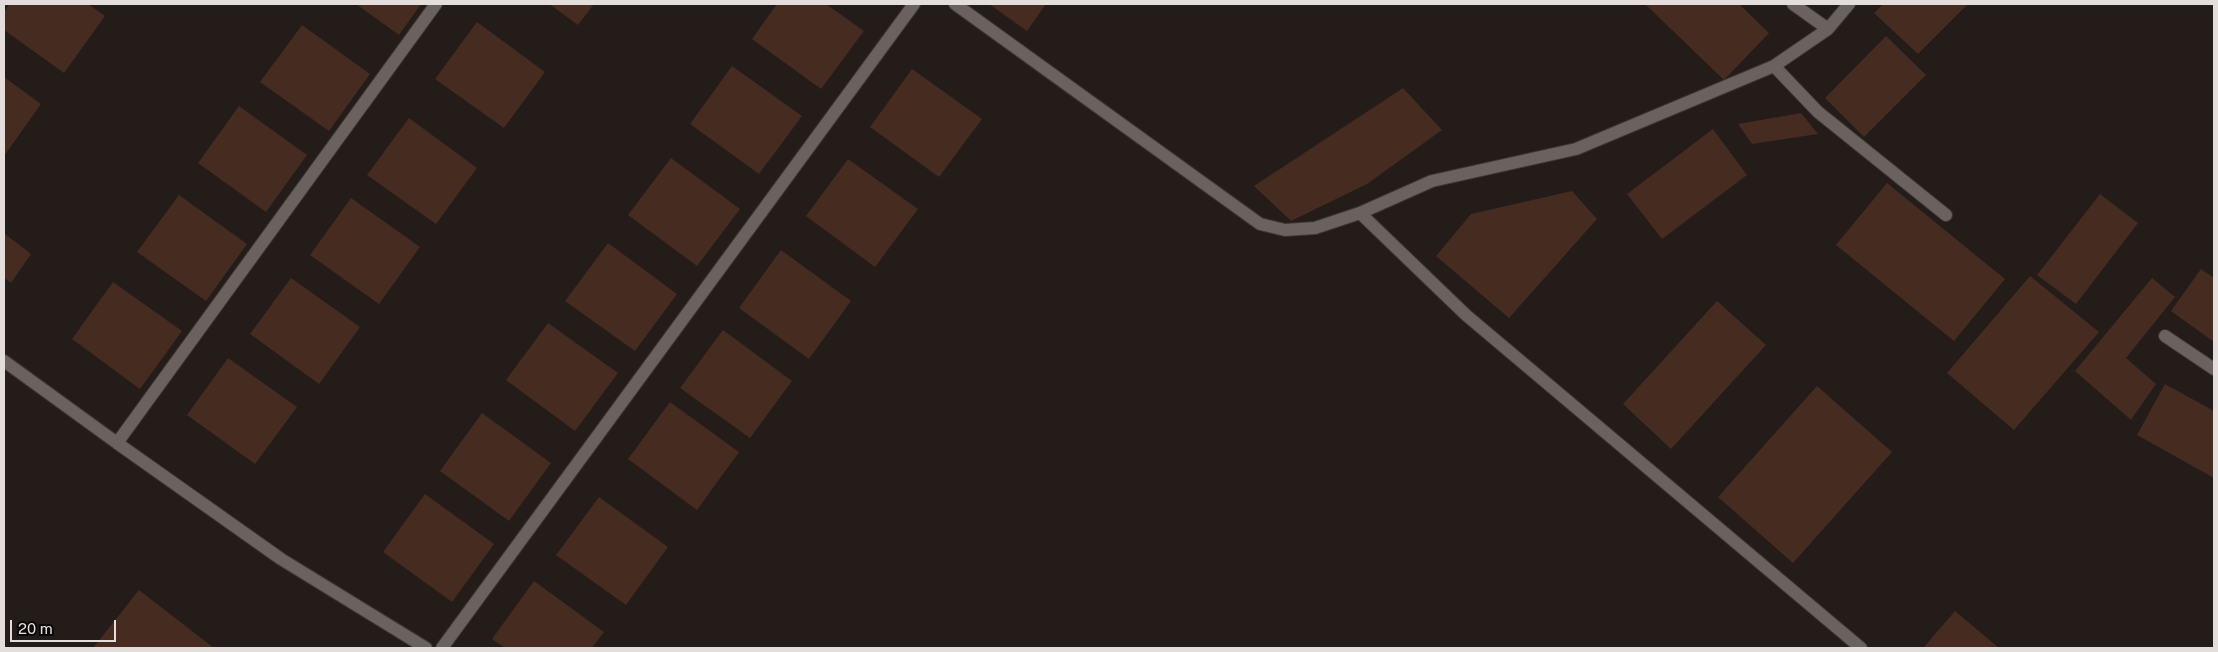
<!DOCTYPE html>
<html>
<head>
<meta charset="utf-8">
<style>
	body { margin:0 }
	#map { position:relative; width:2218px; height:652px; overflow:hidden; background:#231c19; font-family:"Public Sans",sans-serif }
	canvas { display:block }
	.frame { position:absolute; inset:0; border:5px solid #e3dedc; pointer-events:none }
	.scale { position:absolute; left:10px; top:620px; width:106px; height:22px; box-sizing:border-box; border:2px solid #e3dedc; border-top:0; padding-left:6px; font-size:15px; line-height:18px; white-space:nowrap; color:#e3dedc; -webkit-text-stroke:4px #0a0706; paint-order:stroke }
</style>
</head>
<body>
<div id="map">
<canvas width="2218" height="652"></canvas>
<div class="frame"></div>
<div class="scale">20 m</div>
</div>
<script>
const g = document.querySelector('canvas').getContext('2d');
g.lineJoin = 'round';
function fillPath(path, color) { g.fillStyle = color; g.fill(path, 'evenodd'); }
const toPath = rows => new Path2D(rows.map(r => 'M' + r).join(''));
function trace(path, color, width, dash) { g.strokeStyle = color; g.lineWidth = width; g.lineCap = dash ? 'butt' : 'round'; g.setLineDash(dash || []); g.stroke(path); }
const building = toPath([
	[9,4,88,4,105,16,64,73,4,30,4,12],
	[356,4,421,4,399,35],
	[549,4,594,4,578,25],
	[777,4,826,4,864,31,821,89,752,39],
	[989,4,1046,4,1027,31],
	[1645,4,1739,4,1769,33,1724,80],
	[1883,4,1968,4,1918,54,1874,13],
	[477,22,545,72,504,128,435,79],
	[302,25,370,74,329,131,260,82],
	[1886,36,1926,75,1864,137,1825,98],
	[732,66,802,116,759,174,690,124],
	[912,69,982,119,939,177,870,127],
	[4,77,41,104,4,156],
	[1403,88,1442,130,1367,184,1291,221,1254,186],
	[239,106,307,155,266,212,198,163],
	[1801,113,1818,134,1752,144,1738,124],
	[409,118,477,168,436,224,367,175],
	[1713,129,1747,175,1662,239,1627,194],
	[671,158,740,209,697,266,628,215],
	[848,159,918,209,875,267,806,216],
	[1887,183,2005,279,1954,341,1836,245],
	[1572,191,1597,219,1509,318,1436,256,1471,214],
	[2100,194,2138,223,2076,304,2037,275],
	[179,195,247,244,206,301,137,252],
	[351,198,420,247,379,304,310,255],
	[4,233,31,254,11,283,4,278],
	[608,243,677,294,635,351,565,301],
	[781,250,851,301,809,359,739,308],
	[2201,269,2214,278,2214,342,2171,311],
	[2030,276,2099,332,2014,430,1947,373],
	[291,278,360,327,319,384,250,334],
	[2152,278,2175,297,2126,358,2156,384,2131,420,2075,371],
	[113,282,182,331,140,389,72,339],
	[1717,301,1766,345,1671,449,1623,404],
	[548,323,618,373,575,431,506,380],
	[723,330,792,381,750,438,680,388],
	[228,358,297,407,255,464,187,415],
	[2165,384,2214,411,2214,478,2137,435],
	[1817,386,1892,452,1793,563,1718,497],
	[670,402,739,452,697,510,628,459],
	[482,413,551,463,509,521,440,471],
	[425,494,494,544,452,602,383,552],
	[599,497,668,547,626,605,556,555],
	[534,581,604,632,592,648,505,648,492,639],
	[139,590,214,648,93,648],
	[1955,611,1999,648,1923,648]
]);
const lane = toPath([
	[1774,66,1818,112,1946,215]
]);
const street = toPath([
	[955,4,1260,224,1285,230,1315,228,1360,213],
	[1793,4,1828,29],
	[1849,4,1828,29,1774,66,1576,149,1432,181,1360,213,1466,315,1861,648],
	[2165,336,2214,369],
	[4,361,117,443],
	[426,648,281,559,117,443,436,4],
	[442,648,914,4]
]);
fillPath(building, '#462b21');
trace(lane, '#3b3634', 14);
trace(street, '#3b3634', 14);
trace(lane, '#6b615e', 12);
trace(street, '#6b615e', 12);
</script>
</body>
</html>
